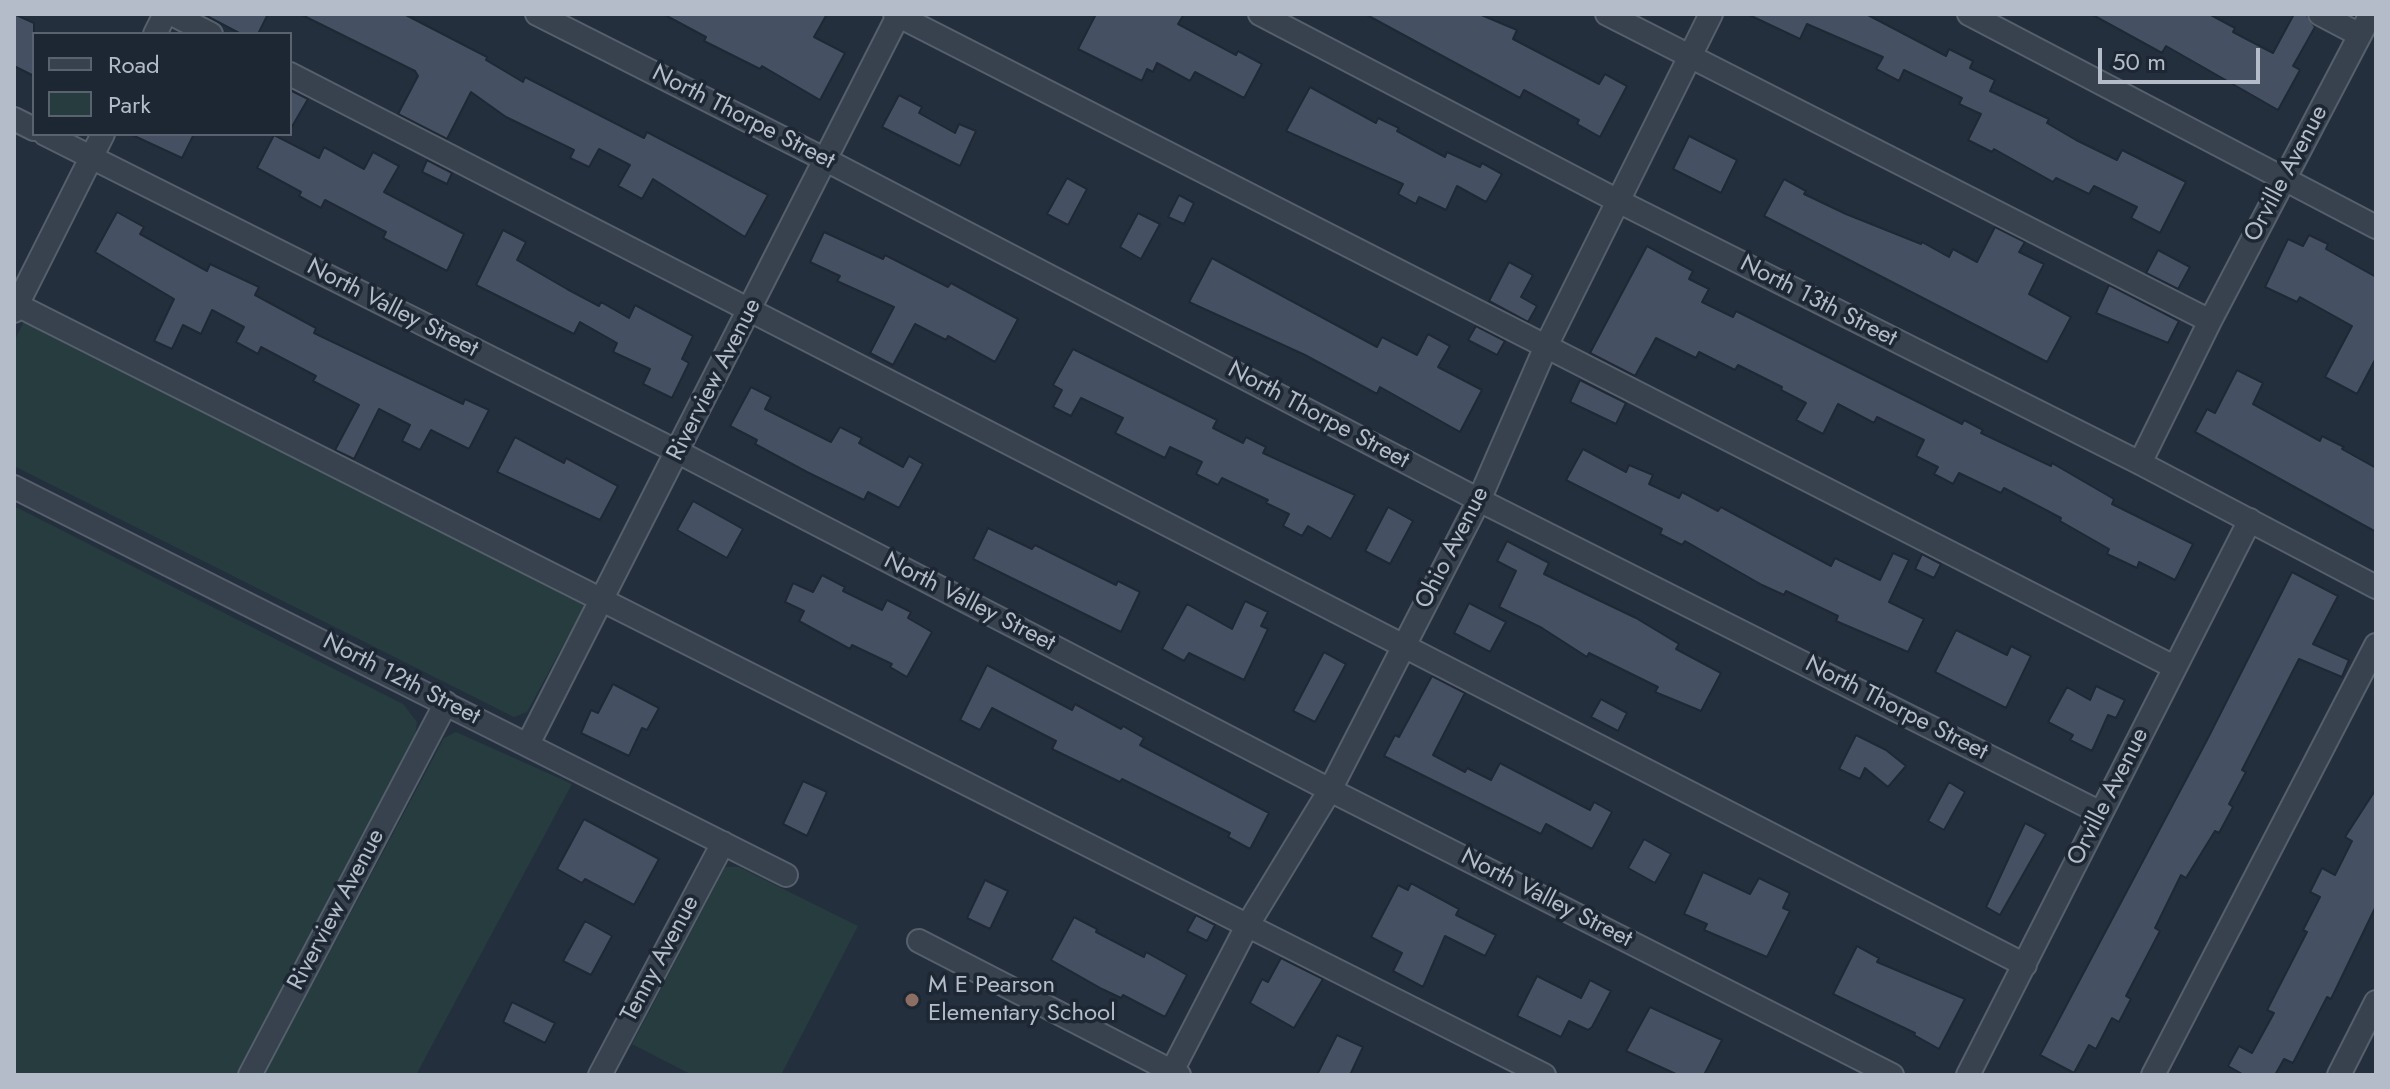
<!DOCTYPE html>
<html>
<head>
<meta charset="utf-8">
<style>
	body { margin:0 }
	#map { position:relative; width:2390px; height:1089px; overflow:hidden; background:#242f3e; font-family:Jost,sans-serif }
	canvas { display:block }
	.frame { position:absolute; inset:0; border:16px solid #b4bcc9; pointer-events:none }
	.legend { position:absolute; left:32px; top:32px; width:260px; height:104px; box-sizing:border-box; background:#1d2633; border:2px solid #59626f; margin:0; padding:10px 14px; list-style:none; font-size:24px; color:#b4bcc9 }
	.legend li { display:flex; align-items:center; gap:16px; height:40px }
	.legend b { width:40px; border:2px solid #59626f }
	.scale { position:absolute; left:2098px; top:48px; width:162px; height:36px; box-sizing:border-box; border:4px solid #b4bcc9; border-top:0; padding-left:10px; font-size:24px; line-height:28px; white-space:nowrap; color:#b4bcc9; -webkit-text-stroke:6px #1d2633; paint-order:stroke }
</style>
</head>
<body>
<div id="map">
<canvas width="2390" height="1089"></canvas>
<div class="frame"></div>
<ul class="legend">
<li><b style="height:10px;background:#38414e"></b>Road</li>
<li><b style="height:22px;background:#263c3f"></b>Park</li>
</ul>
<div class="scale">50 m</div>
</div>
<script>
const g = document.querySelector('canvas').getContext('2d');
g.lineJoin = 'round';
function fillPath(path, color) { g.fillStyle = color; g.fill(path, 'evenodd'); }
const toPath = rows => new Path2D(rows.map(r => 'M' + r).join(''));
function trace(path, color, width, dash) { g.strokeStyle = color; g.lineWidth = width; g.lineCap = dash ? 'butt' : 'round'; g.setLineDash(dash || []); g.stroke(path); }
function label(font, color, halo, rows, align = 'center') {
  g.font = font + ' Jost,sans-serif'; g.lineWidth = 7; g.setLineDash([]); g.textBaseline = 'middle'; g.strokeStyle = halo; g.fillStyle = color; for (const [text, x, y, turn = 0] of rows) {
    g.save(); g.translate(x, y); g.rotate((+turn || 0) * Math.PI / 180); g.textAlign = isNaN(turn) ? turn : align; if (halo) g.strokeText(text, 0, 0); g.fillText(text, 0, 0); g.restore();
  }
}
const green = toPath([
	[26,317,586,603,527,712,514,717,14,466,14,342],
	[14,506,403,704,417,722,413,750,237,1075,14,1075],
	[456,732,572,784,416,1075,264,1075,444,738],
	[725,867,739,867,858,926,781,1075,692,1075,632,1044]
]);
const building = toPath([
	[14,14,34,23,34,76,14,66,14,14],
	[203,14,268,14,258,34,241,34,203,14],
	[300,14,404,14,487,57,486,60,523,82,525,77,644,138,647,132,768,195,745,237,653,179,642,199,618,186,630,165,599,149,589,167,570,158,574,150,506,117,471,92,447,139,398,114,418,76,415,71,300,14],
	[663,14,827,14,814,37,845,53,820,100,762,66,760,69,704,41,706,37,663,14],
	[1096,14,1184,14,1178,24,1236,55,1238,51,1262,64,1244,98,1195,72,1190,81,1157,63,1153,72,1147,69,1142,81,1078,49,1096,14],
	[1365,14,1479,14,1517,30,1513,39,1599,84,1605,74,1627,86,1600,137,1577,124,1579,120,1524,90,1520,98,1365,14],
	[1747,14,1866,14,1946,56,1949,49,1973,61,1970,68,1995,80,1990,91,2049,119,2047,123,2076,140,2117,160,2122,150,2186,182,2160,233,2131,218,2137,207,2094,186,2089,194,2056,178,2053,182,1994,149,1992,152,1968,140,1981,114,1959,104,1962,98,1904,70,1899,81,1876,69,1883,57,1807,24,1800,39,1747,14],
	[2091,14,2209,14,2235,28,2233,32,2273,53,2294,14,2306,14,2315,27,2293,66,2300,70,2278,110,2166,46,2162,53,2091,14],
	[1310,87,1376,123,1378,118,1399,128,1397,131,1445,157,1447,152,1480,167,1482,163,1502,174,1486,202,1457,186,1446,210,1419,197,1416,204,1398,194,1403,184,1286,131,1310,87],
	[290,90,308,99,290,130,290,90],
	[899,95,922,107,919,113,955,133,959,124,976,131,960,166,882,127,899,95],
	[130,134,194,134,182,158,130,134],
	[274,135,319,158,324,147,364,169,373,152,399,166,384,192,464,234,447,271,383,238,386,232,325,200,321,208,299,196,301,192,257,168,274,135],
	[1689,136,1737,160,1721,193,1673,169,1689,136],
	[427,160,452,173,447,184,422,172,427,160],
	[1067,178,1087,189,1068,225,1047,214,1067,178],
	[1784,179,1806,191,1804,194,1846,214,1921,244,1922,242,1949,257,1953,249,1977,262,1995,227,2025,242,2019,252,2044,264,2029,294,2071,317,2047,362,1764,216,1784,179],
	[1179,195,1194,203,1184,224,1168,217,1179,195],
	[117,212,144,227,140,234,207,271,210,264,259,287,255,295,316,328,314,333,463,404,465,399,489,410,469,449,431,430,420,450,402,441,410,425,379,409,354,459,335,450,359,405,313,381,316,376,261,347,258,354,236,342,244,327,212,310,201,334,183,325,172,349,154,341,174,299,95,252,117,212],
	[1138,213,1160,224,1141,259,1120,247,1138,213],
	[503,230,526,242,517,260,567,289,599,306,601,302,629,318,635,305,693,336,682,359,689,363,672,398,643,384,650,369,613,352,617,343,580,322,574,334,476,285,503,230],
	[824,232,883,259,885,255,948,287,951,283,1018,319,995,362,948,336,946,340,915,324,893,365,870,353,894,307,837,281,840,276,810,262,824,232],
	[2309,235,2328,244,2326,249,2376,277,2376,358,2357,394,2325,377,2352,326,2300,297,2297,302,2265,287,2288,239,2303,246,2309,235],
	[1647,246,1693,271,1689,279,1709,289,1702,302,1733,317,1736,311,1962,424,1964,420,1983,430,1981,433,2051,466,2052,463,2114,499,2112,504,2193,544,2175,580,2139,562,2137,568,2107,554,2109,549,2060,521,2061,518,2004,488,2001,493,1959,473,1953,484,1934,474,1938,467,1916,456,1924,440,1877,417,1874,423,1838,404,1823,434,1796,420,1806,403,1781,390,1782,387,1738,365,1735,370,1699,352,1696,358,1656,338,1635,376,1590,353,1647,246],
	[2158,250,2190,267,2178,289,2146,273,2158,250],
	[1212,258,1377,347,1382,337,1417,355,1428,334,1450,346,1438,367,1482,390,1460,432,1380,387,1377,394,1305,355,1189,302,1212,258],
	[1509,262,1533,275,1521,297,1537,306,1528,322,1489,301,1509,262],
	[2109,285,2179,321,2168,343,2096,313,2109,285],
	[1476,326,1505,341,1497,355,1468,340,1476,326],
	[1073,349,1217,420,1213,428,1243,443,1246,437,1266,447,1263,453,1355,495,1331,539,1308,526,1302,536,1283,526,1289,514,1266,503,1268,500,1222,478,1218,485,1196,474,1202,462,1170,447,1165,458,1115,433,1123,418,1081,398,1071,416,1053,407,1062,390,1053,385,1073,349],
	[2237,370,2263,383,2253,404,2320,441,2322,436,2344,447,2342,449,2376,468,2376,532,2195,432,2207,409,2215,413,2237,370],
	[1580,380,1626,403,1616,424,1570,402,1580,380],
	[751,387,771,397,765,409,831,442,840,427,862,438,859,443,903,467,909,456,923,464,899,508,868,492,864,500,807,472,755,444,757,440,730,426,751,387],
	[515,437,564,463,566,458,618,486,600,520,497,472,515,437],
	[1583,449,1626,472,1629,465,1653,475,1649,484,1679,498,1682,492,1718,511,1721,507,1831,566,1835,558,1880,580,1893,553,1909,560,1889,602,1924,619,1908,652,1836,621,1838,616,1786,591,1784,595,1762,585,1685,541,1682,545,1660,534,1662,529,1566,480,1583,449],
	[693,501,743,529,727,558,677,530,693,501],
	[1388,507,1413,521,1390,564,1365,551,1388,507],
	[988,528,1032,549,1035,545,1116,585,1118,581,1140,592,1121,632,973,559,988,528],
	[1507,541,1549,563,1544,574,1636,618,1679,644,1676,649,1721,673,1701,711,1655,692,1658,687,1589,653,1587,657,1542,628,1499,607,1516,571,1497,561,1507,541],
	[1922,554,1941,564,1934,578,1915,569,1922,554],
	[2292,572,2338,596,2313,644,2349,660,2342,677,2299,659,2242,770,2246,772,2229,804,2233,807,2219,833,2215,831,2186,878,2181,875,2155,928,2160,931,2126,996,2131,999,2119,1022,2112,1018,2096,1049,2089,1045,2074,1073,2040,1055,2207,740,2292,572],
	[822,575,845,587,843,591,882,610,887,600,911,612,908,618,932,632,907,677,890,667,892,664,852,645,850,649,799,621,804,611,785,602,793,583,813,592,822,575],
	[1245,601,1268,612,1261,626,1268,629,1244,680,1189,653,1184,661,1162,649,1187,604,1232,629,1245,601],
	[1469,603,1506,622,1490,652,1454,633,1469,603],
	[1956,630,2007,655,2011,646,2031,656,2006,708,1935,672,1956,630],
	[1324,652,1346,664,1315,722,1293,711,1324,652],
	[987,665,1072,710,1075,704,1121,729,1123,726,1144,738,1140,745,1269,813,1250,849,1228,837,1230,833,1122,779,1120,782,1052,749,1056,741,992,708,980,730,960,720,987,665],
	[1432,676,1465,693,1433,755,1465,772,1467,768,1491,780,1500,763,1590,810,1594,802,1612,812,1592,849,1546,824,1541,834,1384,756,1395,735,1399,737,1432,676],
	[613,684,659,708,647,730,642,728,629,756,581,733,591,710,598,713,613,684],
	[2096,686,2125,700,2116,718,2108,715,2092,751,2070,740,2073,735,2048,722,2067,687,2090,700,2096,686],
	[1601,699,1627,713,1618,731,1591,717,1601,699],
	[1856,735,1886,750,1906,766,1888,787,1865,768,1860,779,1839,769,1856,735],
	[803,781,827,792,807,836,783,824,803,781],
	[1949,782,1965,792,1944,830,1928,821,1949,782],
	[2376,789,2376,906,2331,999,2327,997,2293,1063,2284,1059,2275,1075,2244,1075,2228,1066,2239,1046,2252,1053,2274,1013,2267,1010,2307,932,2303,930,2320,897,2310,892,2322,868,2335,875,2352,841,2345,837,2376,789],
	[584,819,659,859,634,905,585,879,582,883,557,869,584,819],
	[2025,823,2046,834,2000,915,1986,907,2025,823],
	[1644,839,1671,854,1655,883,1628,868,1644,839],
	[1703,872,1750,894,1759,878,1790,893,1783,908,1790,911,1767,957,1704,930,1707,924,1684,914,1703,872],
	[985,880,1008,891,990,929,967,918,985,880],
	[1411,883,1459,909,1456,915,1496,935,1485,956,1445,936,1423,987,1393,971,1402,953,1371,937,1398,885,1408,890,1411,883],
	[1196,915,1215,925,1207,941,1187,931,1196,915],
	[1074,917,1097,929,1096,932,1144,957,1146,952,1187,975,1165,1017,1123,995,1121,998,1102,989,1051,960,1074,917],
	[585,921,612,936,591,975,563,961,585,921],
	[1857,946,1879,958,1877,962,1965,999,1939,1049,1914,1035,1915,1033,1833,994,1857,946],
	[1281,958,1323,979,1294,1028,1250,1003,1262,979,1268,982,1281,958],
	[1537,976,1581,998,1590,980,1611,991,1592,1027,1588,1030,1569,1021,1561,1037,1517,1016,1537,976],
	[512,1002,555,1023,545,1043,503,1022,512,1002],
	[1650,1007,1722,1040,1704,1075,1678,1075,1626,1051,1650,1007],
	[1337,1035,1363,1047,1350,1075,1317,1075,1337,1035]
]);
const minor = toPath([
	[172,14,211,34],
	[537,14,826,160,1479,500,2101,813],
	[895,14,2174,667],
	[1260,14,1620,202,2140,463,2376,587],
	[1607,14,2210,321],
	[1969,14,2376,227],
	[2320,14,2360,35],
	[155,34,165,14],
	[290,74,2025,965],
	[14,119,34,129],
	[45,134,678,452,1330,790,1892,1075],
	[17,305,1544,1075],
	[14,311,103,134],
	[2140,463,2210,321,2371,14],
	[14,487,786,875],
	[528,744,899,14],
	[919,941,1179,1075],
	[1172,1071,1247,926,1330,790,1405,644,1479,500,1547,344,1711,14],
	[250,1075,446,703],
	[600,1075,723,843],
	[1968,1075,2250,520],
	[2153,1075,2376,645],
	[2339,1075,2376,1002]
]);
const markers = [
	[912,1000,8,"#8d6e63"]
];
const streetNames = [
	["North Thorpe Street",743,118,27],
	["Orville Avenue",2287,174,-62],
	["North 13th Street",1818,302,27],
	["North Valley Street",392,309,27],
	["Riverview Avenue",715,380,-63],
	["North Thorpe Street",1318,416,28],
	["Ohio Avenue",1453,548,-63],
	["North Valley Street",969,603,27],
	["North 12th Street",401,680,27],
	["North Thorpe Street",1896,709,27],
	["Orville Avenue",2109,797,-63],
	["North Valley Street",1546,899,27],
	["Riverview Avenue",337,910,-62],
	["Tenny Avenue",661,959,-62]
];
const poiNames = [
	["M E Pearson",928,986],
	["Elementary School",928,1014]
];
fillPath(green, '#263c3f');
fillPath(building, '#455162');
trace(building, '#1f2835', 2);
trace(minor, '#565f6c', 26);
trace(minor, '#38414e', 22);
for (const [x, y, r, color] of markers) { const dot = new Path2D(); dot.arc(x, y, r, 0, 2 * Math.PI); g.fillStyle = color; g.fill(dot); trace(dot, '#1d2633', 3); }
label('24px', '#b4bcc9', '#1d2633', streetNames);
label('24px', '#b4bcc9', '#1d2633', poiNames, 'left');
</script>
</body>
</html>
